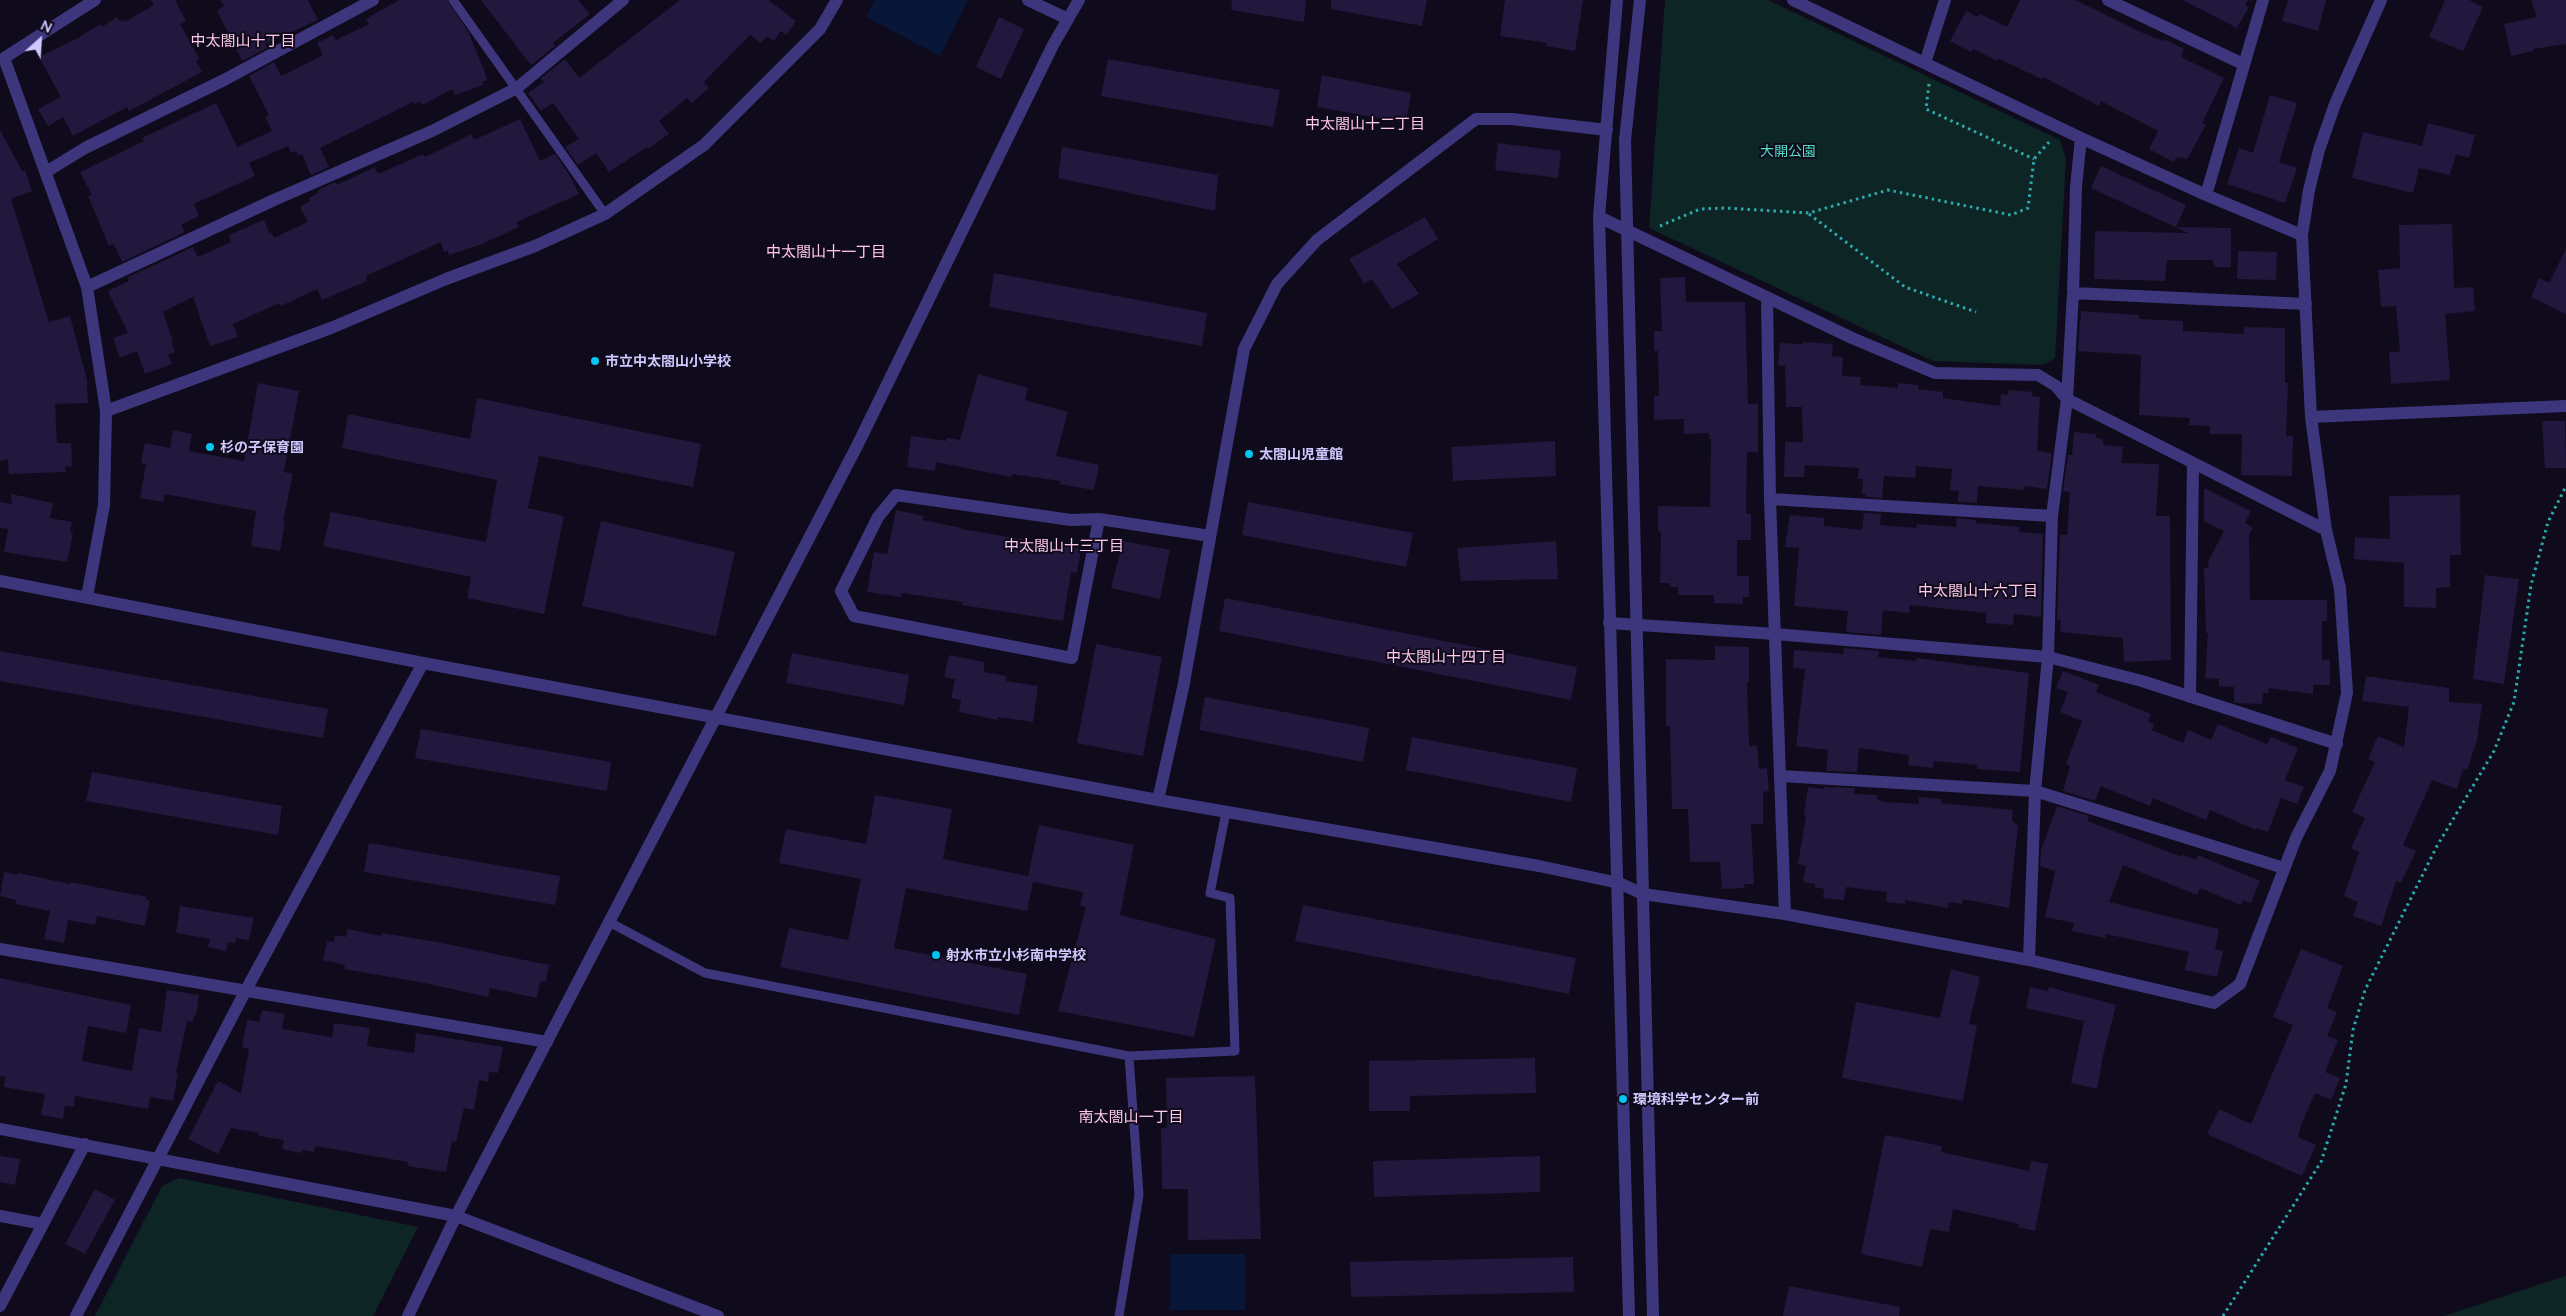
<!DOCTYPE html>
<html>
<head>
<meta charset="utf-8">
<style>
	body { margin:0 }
	#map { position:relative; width:2566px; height:1316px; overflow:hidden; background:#0f0b1c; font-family:Lato,sans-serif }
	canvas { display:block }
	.north { position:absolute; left:15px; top:15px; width:50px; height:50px; -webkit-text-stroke:4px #0f0b1c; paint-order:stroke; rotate:26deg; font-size:14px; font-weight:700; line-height:20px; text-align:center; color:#d1c7ff }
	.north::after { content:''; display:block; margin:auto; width:18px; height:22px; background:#d1c7ff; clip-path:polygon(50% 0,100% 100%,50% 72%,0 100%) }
</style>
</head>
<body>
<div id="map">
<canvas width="2566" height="1316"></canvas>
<div class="north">N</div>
</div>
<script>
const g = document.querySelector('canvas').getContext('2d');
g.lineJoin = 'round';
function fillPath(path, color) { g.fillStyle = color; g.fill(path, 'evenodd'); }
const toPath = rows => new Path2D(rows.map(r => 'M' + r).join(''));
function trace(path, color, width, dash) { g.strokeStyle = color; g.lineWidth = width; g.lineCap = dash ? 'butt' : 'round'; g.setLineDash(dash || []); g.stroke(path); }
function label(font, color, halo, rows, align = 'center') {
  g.font = font + ' Lato,"Noto Sans JP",sans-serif'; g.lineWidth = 4; g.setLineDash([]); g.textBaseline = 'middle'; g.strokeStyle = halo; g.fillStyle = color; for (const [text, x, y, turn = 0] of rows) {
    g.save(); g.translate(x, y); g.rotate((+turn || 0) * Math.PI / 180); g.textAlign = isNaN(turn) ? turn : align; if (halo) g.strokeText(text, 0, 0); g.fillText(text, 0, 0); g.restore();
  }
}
const green = toPath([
	[1665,0,1768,0,2060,140,2066,159,2055,358,2043,365,1933,361,1649,228],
	[179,1178,418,1227,373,1316,95,1316,162,1186],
	[2566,1276,2566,1316,2444,1316,2559,1278]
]);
const water = toPath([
	[875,0,966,0,968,1,940,56,866,17],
	[1170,1254,1245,1254,1245,1310,1170,1310]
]);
const building = toPath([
	[151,0,175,0,186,21,180,24,199,58,196,61,202,72,129,111,127,107,73,136,63,117,48,126,38,109,61,97,39,57,78,38,100,24,102,27,117,17,120,22,123,20,124,22,154,5],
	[220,0,308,0,318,20,265,44,267,48,242,61,217,10,224,6],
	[399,0,447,0,468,31,484,70,487,80,482,82,483,85,455,95,453,89,422,105,420,101,414,104,413,102,320,148,329,167,311,175,302,154,298,156,296,151,291,153,288,146,249,163,255,176,194,204,199,216,181,225,185,232,122,262,114,244,109,246,88,196,92,195,80,172,144,141,142,138,216,103,237,147,272,131,265,117,269,115,249,76,274,62,281,76,323,55,317,43,333,35,336,40,369,24,366,19],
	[481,0,578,0,590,14,553,43,555,46,531,65],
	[680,0,768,0,796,21,786,35,781,31,774,41,767,36,761,43,750,35,704,82,709,88,692,103,687,98,659,121,669,134,648,149,647,147,609,172,596,153,578,165,565,147,579,139,553,103,541,111,528,93,544,82,541,78,565,59,579,78],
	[1232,0,1306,0,1304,22,1231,10],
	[1331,0,1427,0,1422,26,1331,9],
	[1505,0,1583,0,1575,51,1546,46,1547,43,1500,36],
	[2020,0,2075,0,2141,32,2163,41,2164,39,2184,49,2181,57,2224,78,2202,123,2206,125,2187,159,2177,157,2174,162,2149,149,2158,131,2101,101,2099,106,2043,77,2041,79,1998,58,1997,61,1973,49,1971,52,1950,41,1966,11,1978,17,1980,14,2007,27],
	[2183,0,2248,0,2245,5,2249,7,2237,28],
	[2288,0,2326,0,2318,31,2282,21],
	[2445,0,2469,0,2483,7,2463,51,2429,37],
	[2531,0,2566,0,2566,44,2533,49,2533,51,2511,56,2504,24,2537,17],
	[999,17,1024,29,1001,79,976,67],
	[1108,59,1280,90,1273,127,1101,96],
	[1322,75,1411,93,1406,123,1317,107],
	[2270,95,2297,103,2279,162,2297,168,2285,203,2227,184,2239,148,2253,153],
	[520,119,540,161,555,154,570,176,579,194,517,222,519,227,482,244,449,255,448,251,444,252,441,242,366,276,367,281,322,300,317,289,281,306,279,303,233,324,238,337,210,346,193,297,163,312,173,341,171,341,175,352,168,355,172,364,145,374,137,351,120,358,113,338,128,333,108,291,129,281,128,277,193,247,198,257,231,242,229,235,264,220,270,234,272,233,274,238,308,222,300,207,310,201,309,198,319,192,318,190,335,182,337,185,375,167,378,174,423,154,425,157,471,134,474,140],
	[2428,123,2475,135,2469,158,2456,154,2450,175,2419,168,2413,193,2352,178,2363,132,2422,146],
	[0,130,22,171,25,170,32,191,11,199,49,322,70,316,87,380,88,403,55,404,57,443,71,443,72,466,65,467,66,472,9,474,8,459,0,461],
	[1498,143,1561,151,1558,178,1495,170],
	[1062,147,1218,175,1215,211,1058,178],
	[2101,166,2186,205,2176,227,2231,228,2231,267,2215,267,2212,260,2167,260,2165,281,2094,279,2095,231,2188,233,2091,188],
	[1425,217,1438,239,1397,264,1419,294,1392,309,1372,279,1364,284,1349,259],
	[2452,224,2454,288,2473,287,2475,311,2445,314,2450,380,2391,384,2389,352,2400,352,2396,306,2381,307,2378,270,2400,268,2399,225],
	[2566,249,2566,314,2531,297,2539,278,2549,283],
	[2238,251,2277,252,2276,280,2237,279],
	[994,273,1207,313,1202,346,989,307],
	[1685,277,1686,302,1745,302,1748,404,1758,404,1758,452,1747,452,1746,514,1751,514,1751,540,1737,540,1737,576,1749,576,1749,597,1743,597,1743,604,1714,603,1714,595,1678,595,1678,587,1670,587,1670,583,1660,583,1661,532,1658,531,1658,506,1710,507,1711,439,1709,439,1709,433,1684,434,1684,419,1654,420,1654,396,1659,396,1658,351,1654,351,1654,331,1662,331,1660,278],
	[2081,311,2139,315,2139,319,2183,321,2183,331,2244,334,2244,327,2285,328,2285,383,2288,383,2286,436,2293,436,2292,476,2241,475,2242,434,2210,434,2210,426,2189,425,2190,418,2139,415,2141,355,2078,351],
	[1803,342,1833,344,1832,356,1843,357,1842,376,1861,377,1860,385,1898,388,1898,383,1918,385,1918,389,1943,392,1943,398,2000,406,2001,394,2008,395,2009,390,2032,392,2032,396,2040,397,2037,451,2052,453,2047,489,2024,486,2024,490,1978,486,1977,503,1958,502,1959,491,1950,490,1952,469,1916,466,1915,478,1884,476,1882,498,1865,497,1866,494,1862,494,1863,479,1858,479,1859,468,1805,465,1804,477,1784,477,1785,442,1803,442,1802,407,1786,407,1785,366,1778,365,1780,343,1803,344],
	[978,374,1028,388,1025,400,1068,412,1056,456,1099,465,1094,490,1059,484,1060,481,1012,474,1011,477,936,462,935,471,907,467,911,436,946,441,946,438,960,440],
	[258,383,299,391,284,472,293,474,283,521,285,521,280,551,251,546,256,511,165,494,163,502,140,498,146,464,141,463,145,443,170,448,173,430,192,434,189,451,244,461],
	[477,398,701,444,693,487,539,456,528,508,564,516,544,614,467,598,471,577,323,546,331,512,486,542,497,480,342,448,348,414,470,439],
	[2542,421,2565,421,2566,468,2545,468],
	[2074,432,2096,434,2096,438,2103,439,2103,445,2123,447,2121,463,2159,464,2156,516,2170,516,2171,660,2124,662,2123,638,2060,632,2061,620,2057,619,2060,535,2067,535,2070,492,2063,491,2068,455,2072,455],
	[1555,441,1556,476,1453,481,1451,447],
	[2204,488,2251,511,2245,523,2253,528,2249,535,2250,600,2327,600,2327,621,2322,621,2322,660,2330,660,2330,685,2313,685,2313,694,2269,688,2268,693,2263,693,2262,704,2236,703,2234,702,2234,687,2219,686,2219,679,2205,678,2208,633,2206,633,2204,568,2209,568,2208,562,2224,531,2204,521],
	[11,494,53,503,50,518,72,522,70,532,73,533,67,562,4,552,8,529,0,528,0,502,12,504],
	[2460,495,2461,555,2450,555,2450,587,2436,588,2436,608,2404,607,2404,563,2354,559,2355,537,2390,539,2389,496],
	[1248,502,1413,533,1406,567,1242,535],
	[896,510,924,516,923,520,962,528,961,529,1081,549,1077,573,1071,572,1063,621,962,605,963,602,902,593,901,597,867,592,874,552,887,554],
	[1864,513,1881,514,1880,525,1916,528,1917,524,1956,527,1957,518,1976,520,1975,523,2020,527,2019,532,2043,534,2041,617,2014,614,2013,625,1986,623,1986,613,1910,605,1909,613,1883,610,1881,635,1846,632,1848,611,1794,606,1799,548,1785,547,1790,515,1824,518,1824,526,1862,530],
	[601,521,735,552,716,636,582,606],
	[1123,541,1170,550,1160,599,1111,588],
	[1556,541,1558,579,1461,581,1457,548],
	[2485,575,2519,579,2504,684,2473,679],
	[1225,598,1577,667,1571,700,1219,631],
	[1096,644,1162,657,1143,756,1077,743],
	[1715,646,1749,647,1749,682,1747,682,1749,746,1757,746,1759,769,1767,768,1769,791,1763,792,1763,824,1751,824,1754,884,1744,884,1745,888,1722,889,1720,862,1690,862,1688,809,1672,809,1670,726,1666,726,1666,659,1715,660],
	[1844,648,1879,651,1878,657,1916,661,1917,658,2029,673,2020,772,1977,769,1978,765,1934,761,1933,768,1908,765,1909,755,1859,748,1857,772,1826,771,1828,750,1796,746,1805,669,1793,668,1794,650,1843,654],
	[0,651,328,709,323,738,0,681],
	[792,653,909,675,904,705,786,683],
	[949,655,984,662,984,672,1006,676,1006,681,1038,686,1033,722,998,717,998,720,959,712,961,700,951,698,955,679,944,677],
	[2063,671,2099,685,2096,692,2151,714,2148,721,2154,724,2152,730,2183,743,2188,730,2211,740,2218,724,2267,744,2271,737,2298,748,2285,780,2304,787,2297,804,2281,798,2268,832,2257,828,2256,830,2210,810,2206,820,2153,798,2150,806,2101,786,2095,801,2063,791,2070,766,2066,764,2082,721,2060,712,2068,692,2056,688],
	[2366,676,2449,688,2449,702,2482,704,2477,740,2467,770,2463,769,2457,789,2432,780,2403,845,2416,851,2401,883,2396,881,2381,926,2353,916,2358,902,2344,896,2359,852,2351,848,2365,818,2352,812,2375,762,2368,759,2378,736,2404,747,2409,707,2362,701],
	[1205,697,1369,728,1363,762,1199,730],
	[421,729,611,762,607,791,415,758],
	[1412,737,1577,768,1571,802,1406,770],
	[92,772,282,806,278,835,86,801],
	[1808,787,1824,789,1824,787,1855,788,1854,794,1877,795,1877,800,1885,802,1919,804,1919,797,1942,799,1941,803,2013,810,2012,821,2018,826,2009,908,1963,899,1962,904,1949,902,1948,908,1905,900,1905,904,1886,902,1887,892,1846,887,1844,900,1823,898,1824,889,1815,887,1815,884,1803,882,1806,866,1798,864,1806,816,1804,815],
	[875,795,952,809,943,859,1028,876,1039,825,1134,845,1120,915,1216,939,1194,1037,1058,1011,1086,907,1080,906,1083,892,1033,882,1027,911,906,888,894,948,1027,974,1019,1015,780,967,789,928,848,940,861,879,779,863,786,829,866,844],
	[2057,806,2089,816,2087,821,2182,857,2183,855,2196,860,2198,855,2260,881,2251,903,2243,900,2241,905,2200,888,2197,895,2123,865,2109,902,2219,929,2215,949,2223,951,2217,977,2185,970,2189,952,2106,934,2105,938,2072,931,2074,923,2045,917,2055,871,2040,866,2041,850],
	[369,843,560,876,555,905,364,872],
	[4,872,18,875,18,873,70,884,70,882,147,897,146,900,150,900,145,926,97,916,95,925,68,920,64,943,44,939,50,911,16,904,16,900,0,896],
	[1303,905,1576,958,1569,994,1295,941],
	[180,906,254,918,249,940,236,938,235,943,228,942,226,951,208,947,210,939,176,933],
	[347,929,382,936,382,933,437,942,549,965,546,982,540,981,537,998,490,988,488,997,425,983,344,969,345,965,323,960,327,941,334,942,335,935,346,937],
	[2301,949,2343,966,2327,1008,2337,1012,2327,1036,2338,1040,2325,1072,2340,1078,2331,1100,2315,1093,2301,1125,2298,1137,2316,1145,2302,1176,2207,1134,2219,1109,2251,1124,2293,1025,2273,1017],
	[1951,969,1980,977,1969,1024,1977,1025,1963,1101,1842,1078,1856,1002,1940,1018],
	[0,978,131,1005,126,1033,88,1026,82,1061,132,1071,139,1028,161,1032,167,990,199,995,196,1015,194,1015,193,1022,187,1021,176,1073,178,1073,173,1101,150,1097,148,1109,75,1096,74,1107,65,1106,63,1119,41,1115,45,1094,4,1087,5,1077,0,1076],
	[2030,987,2048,991,2049,987,2116,1005,2103,1056,2097,1089,2071,1083,2084,1021,2026,1008],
	[262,1010,285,1014,282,1029,332,1037,334,1023,370,1028,367,1046,414,1053,416,1033,503,1047,498,1073,489,1072,488,1082,479,1080,474,1110,464,1108,456,1142,452,1141,446,1172,408,1166,408,1162,315,1146,314,1152,302,1150,301,1153,282,1149,284,1140,259,1136,259,1133,231,1128,218,1154,188,1139,218,1081,241,1093,249,1049,242,1047,247,1020,259,1022],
	[1535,1058,1536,1093,1410,1096,1410,1111,1369,1111,1369,1061],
	[1255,1076,1261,1239,1188,1240,1188,1189,1162,1189,1161,1128,1167,1128,1166,1078],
	[1885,1135,1942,1146,1941,1152,2029,1171,2031,1161,2048,1164,2035,1231,2018,1227,2019,1224,1953,1209,1949,1232,1930,1229,1922,1267,1861,1254],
	[0,1156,20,1159,15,1185,0,1182],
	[1540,1156,1540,1192,1374,1197,1373,1161],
	[95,1189,115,1200,85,1254,65,1244],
	[1573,1257,1574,1292,1351,1297,1350,1262],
	[1789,1286,1900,1307,1899,1316,1783,1316]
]);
const path = toPath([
	[1929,84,1926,109,2034,159],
	[1809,214,1905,287,1976,312],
	[1660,226,1700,209,1725,208,1809,213,1888,190,2011,215,2028,208,2034,159,2049,142],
	[2223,1316,2321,1162,2346,1084,2353,1030,2365,990,2437,846,2494,751,2514,702,2531,585,2548,522,2566,486]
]);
const service = toPath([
	[453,0,605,214],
	[609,922,705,973,1129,1056,1139,1195,1119,1316],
	[1129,1056,1235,1051,1230,898,1210,893,1226,812]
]);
const minor = toPath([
	[1028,0,1068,19],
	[2108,0,2243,64],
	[1925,63,1945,0],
	[46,172,85,148,224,80,373,0],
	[2206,195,2263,0],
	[1599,217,1852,338,1935,373,2038,375,2056,386,2067,399,2326,530],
	[87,287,274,200,432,131,517,88,623,0],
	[2073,293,2306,304],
	[1767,298,1770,499,1785,914],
	[106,411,331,328,446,279,535,246,605,214,704,145,820,29,837,0],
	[2311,417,2566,406],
	[1770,499,2052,516],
	[1099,519,1072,658,854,616,841,591,878,517,896,495,1071,520,1099,519,1210,536],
	[87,597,104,505,106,411,87,287,4,58,95,0],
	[1609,623,1775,634,2048,657,2142,681,2337,744],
	[2190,697,2193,463],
	[1781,776,2035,791,2284,868],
	[1158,800,1183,688,1244,349,1277,284,1317,240,1476,119,1512,119,1607,130],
	[1619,883,1643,894,1785,914,2029,960,2214,1003,2240,984,2296,838,2330,771,2347,693,2340,588,2326,530,2311,417,2302,235,2206,195,2081,138,1793,0],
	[0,949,547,1042],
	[2029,960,2035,791,2048,657,2052,516,2067,399,2073,293,2076,187,2081,138],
	[0,1129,456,1216,718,1316],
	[0,1216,43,1224],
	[0,1306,85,1144],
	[76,1316,246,990,423,663]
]);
const tertiary = toPath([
	[1617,0,1599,217,1629,1316],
	[1640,0,1625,140,1653,1316],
	[2302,235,2309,190,2319,150,2335,104,2381,0],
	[0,581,423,663,1158,800,1539,866,1619,883],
	[408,1316,456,1216,857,446,1053,45,1079,0]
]);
const markers = [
	[595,361,5,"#00c7f1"],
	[210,447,5,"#00c7f1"],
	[1249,454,5,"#00c7f1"],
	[936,955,5,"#00c7f1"],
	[1623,1099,5,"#00c7f1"]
];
const parkNames = [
	["大開公園",1788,151]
];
const poiNames = [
	["市立中太閤山小学校",605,361],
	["杉の子保育園",220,447],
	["太閤山児童館",1259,454],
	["射水市立小杉南中学校",946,955],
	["環境科学センター前",1633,1099]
];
const neighbourhoodNames = [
	["中太閤山十丁目",243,41],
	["中太閤山十二丁目",1365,124],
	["中太閤山十一丁目",826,252],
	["中太閤山十三丁目",1064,546],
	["中太閤山十六丁目",1978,591],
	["中太閤山十四丁目",1446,657],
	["南太閤山一丁目",1131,1117]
];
fillPath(green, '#0e2526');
fillPath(water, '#081638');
fillPath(building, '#22173d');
trace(path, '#2cabad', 3, [2.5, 4]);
trace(service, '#3e367c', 9);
trace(minor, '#3e367c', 12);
trace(tertiary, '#3e367c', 12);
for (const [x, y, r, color] of markers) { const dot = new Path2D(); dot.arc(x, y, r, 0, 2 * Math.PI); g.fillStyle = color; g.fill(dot); trace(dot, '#0f0b1c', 2); }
label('14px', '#54dec6', '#0f0b1c', parkNames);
label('bold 14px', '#d1c7ff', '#0f0b1c', poiNames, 'left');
label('15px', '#ffc9e7', '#0f0b1c', neighbourhoodNames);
</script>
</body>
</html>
